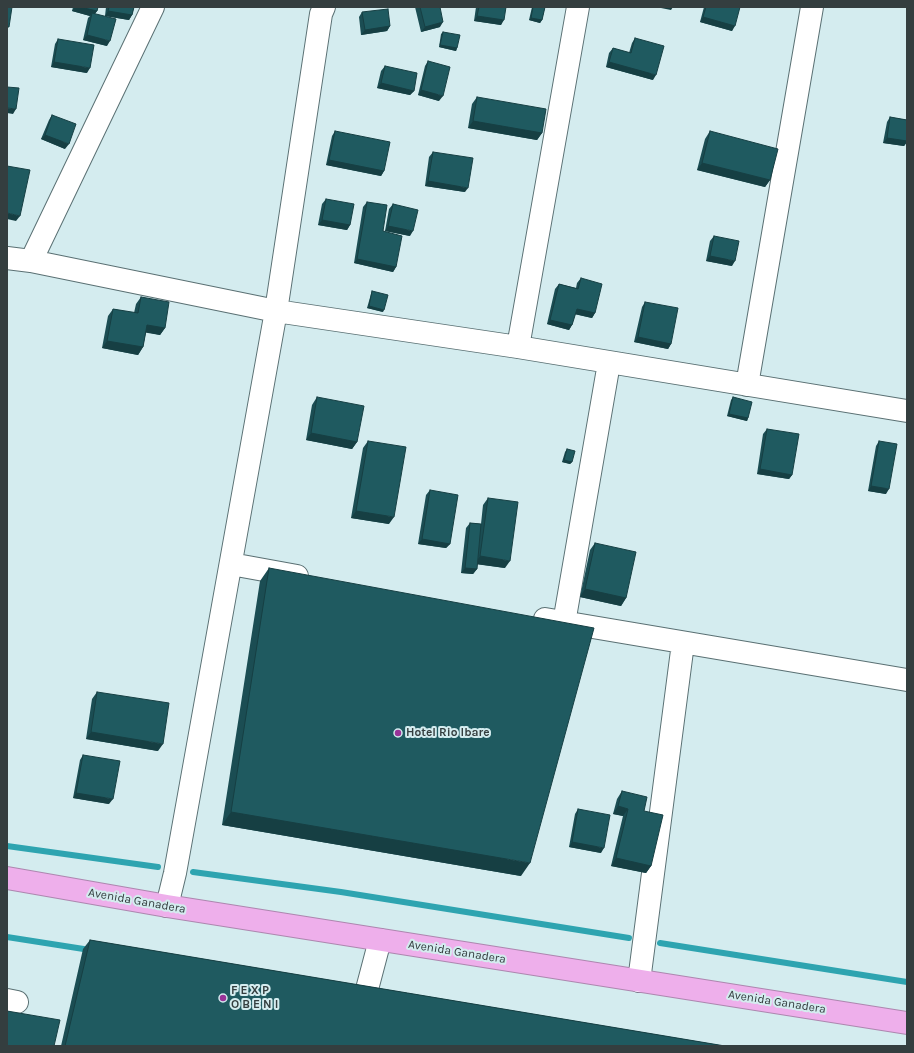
<!DOCTYPE html>
<html>
<head>
<meta charset="utf-8">
<style>
	body { margin:0 }
	#map { position:relative; width:914px; height:1053px; overflow:hidden; background:#d4ecef; font-family:Karla,sans-serif }
	canvas { display:block }
	.frame { position:absolute; inset:0; border:8px solid #343e3f; pointer-events:none }
</style>
</head>
<body>
<div id="map">
<canvas width="914" height="1053"></canvas>
<div class="frame"></div>
</div>
<script>
const g = document.querySelector('canvas').getContext('2d');
g.lineJoin = 'round';
const toPath = rows => new Path2D(rows.map(r => 'M' + r).join(''));
function trace(path, color, width, dash) { g.strokeStyle = color; g.lineWidth = width; g.lineCap = dash ? 'butt' : 'round'; g.setLineDash(dash || []); g.stroke(path); }
function fillPath(path, color) { g.fillStyle = color; g.fill(path, 'evenodd'); }
function label(font, color, halo, rows, align = 'center') {
  g.font = font + ' Karla,sans-serif'; g.lineWidth = 4; g.setLineDash([]); g.textBaseline = 'middle'; g.strokeStyle = halo; g.fillStyle = color; for (const [text, x, y, turn = 0] of rows) {
    g.save(); g.translate(x, y); g.rotate((+turn || 0) * Math.PI / 180); g.textAlign = isNaN(turn) ? turn : align; if (halo) g.strokeText(text, 0, 0); g.fillText(text, 0, 0); g.restore();
  }
}
const stream = toPath([
	[7,846,158,867],
	[193,872,341,892,629,938],
	[7,937,90,950],
	[660,943,907,982]
]);
const minor = toPath([
	[7,258,31,261,276,311,518,347,907,411],
	[31,261,153,7],
	[518,347,578,7],
	[747,385,812,7],
	[231,564,297,576],
	[545,619,907,680],
	[564,623,609,363],
	[167,906,175,873,276,311,321,14,324,7],
	[639,981,683,643],
	[7,1000,17,1002],
	[352,1046,380,940]
]);
const highway = toPath([
	[7,878,167,906,907,1023]
]);
const wall = toPath([
	[73,7,98,7,97,11,95,14,107,46,83,40,88,18,90,16,72,11],
	[106,7,134,7,132,15,129,20,105,16],
	[415,7,440,7,440,27,421,32],
	[476,7,506,7,501,25,474,21],
	[532,7,545,7,542,20,540,23,529,20],
	[704,7,740,7,732,31,700,22],
	[362,12,390,26,387,31,361,35,359,17],
	[443,32,457,48,456,51,439,47,441,34],
	[635,38,653,80,606,67,609,53,613,48,629,53,632,43],
	[58,39,87,73,51,67,55,44],
	[428,61,439,101,418,95,425,66],
	[385,66,414,91,410,95,377,88,381,71],
	[477,97,542,133,537,140,468,128,472,104],
	[52,115,65,149,41,139,49,120],
	[890,117,907,120,907,142,904,146,883,143,887,122],
	[335,131,384,171,381,176,326,165,332,136],
	[710,131,770,180,765,187,697,170,705,139],
	[433,152,465,192,425,186,429,157],
	[326,199,350,225,347,230,318,225,322,204],
	[367,202,383,231,396,267,393,272,354,263,363,207],
	[393,204,410,236,385,231,389,209],
	[714,236,732,266,706,261,710,241],
	[581,278,595,313,592,318,575,314,572,325,569,330,547,324,555,289,559,284,576,288,577,283],
	[372,291,383,312,367,308,371,294],
	[141,297,165,328,160,335,146,332,143,347,138,355,102,348,108,316,113,309,134,313,136,304],
	[645,302,671,344,668,349,634,342,642,307],
	[317,397,357,442,352,449,306,440,312,405],
	[733,397,748,418,747,421,727,416,731,400],
	[767,429,792,475,789,479,757,474,763,434],
	[368,441,389,524,351,518,363,448],
	[879,441,886,494,868,491,876,446],
	[567,449,572,462,570,464,562,462,565,452],
	[430,490,450,544,446,548,418,544,426,495],
	[488,498,505,568,477,564,477,569,473,574,461,573,466,528,470,523,481,524,483,505],
	[595,543,626,598,621,606,580,597,590,550],
	[269,568,521,876,222,825,260,581],
	[97,692,158,751,86,739,92,699],
	[83,755,109,804,73,798,80,760],
	[622,791,644,811,651,866,646,873,611,866,623,816,613,814,617,799],
	[578,809,601,853,569,847,575,814],
	[90,940,725,1046,61,1046,83,949]
]);
const shadedWall = toPath([
	[75,7,80,7,97,11,93,16,92,13,90,16,72,11],
	[656,7,673,7,671,10],
	[108,11,132,15,129,20,105,16],
	[477,16,504,20,501,25,474,21],
	[703,17,735,26,732,31,700,22],
	[531,18,542,20,540,23,529,20],
	[443,22,440,27,421,32,425,27],
	[390,26,387,31,361,35,365,30],
	[87,35,110,41,107,46,83,40],
	[440,45,457,48,456,51,439,47],
	[54,62,90,68,87,73,51,67],
	[609,62,656,75,653,80,606,67],
	[381,83,414,91,410,95,377,88],
	[421,90,443,96,439,101,418,95],
	[7,108,16,109,13,114,7,113],
	[473,121,542,133,537,140,468,128],
	[45,135,69,144,65,149,41,139],
	[887,138,907,141,907,142,904,146,883,143],
	[329,160,384,171,381,176,326,165],
	[702,163,770,180,765,187,697,170],
	[428,181,468,188,465,192,425,186],
	[7,213,20,216,16,221,7,219],
	[322,220,350,225,347,230,318,225],
	[388,226,413,231,410,236,385,231],
	[710,256,735,261,732,266,706,261],
	[357,259,396,267,393,272,354,263],
	[369,306,384,310,383,312,367,308],
	[577,309,595,313,592,318,574,314],
	[550,320,572,325,569,330,547,324],
	[147,325,165,328,160,335,142,332],
	[638,337,671,344,668,349,634,342],
	[107,341,143,347,138,355,102,348],
	[729,414,748,418,747,421,727,416],
	[311,433,357,442,352,449,306,440],
	[564,460,572,462,570,464,562,462],
	[760,469,792,475,789,479,757,474],
	[871,486,889,489,886,494,868,491],
	[356,511,394,517,389,524,351,518],
	[422,539,450,544,446,548,418,544],
	[480,556,510,561,505,568,475,564],
	[465,568,477,569,473,574,461,573],
	[585,589,626,598,621,606,580,597],
	[91,732,163,744,158,751,86,739],
	[76,793,113,799,109,804,73,798],
	[618,806,628,809,623,816,613,814],
	[231,812,530,863,521,876,222,825],
	[572,842,604,848,601,853,569,847],
	[616,858,651,866,646,873,611,866]
]);
const building = toPath([
	[7,7,12,7,9,27,7,27,7,7],
	[80,7,98,7,97,11,80,7],
	[109,7,134,7,132,15,108,11,109,7],
	[420,7,440,7,443,22,425,27,420,7],
	[479,7,506,7,504,20,477,16,479,7],
	[533,7,545,7,542,20,531,18,533,7],
	[706,7,740,7,735,26,703,17,706,7],
	[388,9,390,26,365,30,362,12,388,9],
	[92,13,116,19,110,41,87,35,92,13],
	[443,32,460,35,457,48,440,45,443,32],
	[635,38,664,46,656,75,609,62,613,48,631,53,635,38],
	[58,39,94,45,90,68,54,62,58,39],
	[428,61,450,67,443,96,421,90,428,61],
	[385,66,417,73,414,91,381,83,385,66],
	[7,87,19,88,16,109,7,108,7,87],
	[477,97,546,109,542,133,473,121,477,97],
	[52,115,76,124,69,144,45,135,52,115],
	[890,117,907,120,907,141,887,138,890,117],
	[335,131,390,142,384,171,329,160,335,131],
	[710,131,778,149,770,180,702,163,710,131],
	[433,152,473,158,468,188,428,181,433,152],
	[7,166,30,170,20,216,7,213,7,166],
	[326,199,354,204,350,225,322,220,326,199],
	[367,202,387,205,383,231,402,236,396,267,357,259,367,202],
	[393,204,418,210,413,231,388,226,393,204],
	[714,236,739,241,735,261,710,256,714,236],
	[581,278,602,284,595,313,577,309,572,325,550,320,559,284,578,289,581,278],
	[372,291,388,295,384,310,369,306,372,291],
	[141,297,169,302,165,328,147,325,143,347,107,341,113,309,138,313,141,297],
	[645,302,678,308,671,344,638,337,645,302],
	[317,397,364,406,357,442,311,433,317,397],
	[733,397,752,402,748,418,729,414,733,397],
	[767,429,799,434,792,475,760,469,767,429],
	[368,441,406,447,394,517,356,511,368,441],
	[879,441,897,444,889,489,871,486,879,441],
	[567,449,575,451,572,462,564,460,567,449],
	[430,490,458,495,450,544,422,539,430,490],
	[488,498,518,502,510,561,480,556,488,498],
	[470,523,481,524,477,569,465,568,470,523],
	[595,543,636,552,626,598,585,589,595,543],
	[269,568,594,628,530,863,231,812,269,568],
	[97,692,169,703,163,744,91,732,97,692],
	[83,755,120,761,113,799,76,793,83,755],
	[622,791,647,797,644,811,663,815,651,866,616,858,628,809,618,806,622,791],
	[578,809,610,815,604,848,572,842,578,809],
	[90,940,725,1046,65,1046,90,940],
	[7,1011,60,1020,54,1046,7,1046,7,1011]
]);
const markers = [
	[398,733,4,"#993398"],
	[223,998,4,"#993398"]
];
const poiNames = [
	["Hotel Rio Ibare",406,733],
	["F E X P",231,991],
	["O B E N I",231,1005]
];
const streetNames = [
	["Avenida Ganadera",137,901,10],
	["Avenida Ganadera",457,952,9],
	["Avenida Ganadera",777,1002,9]
];
trace(stream, '#2ea4b0', 6);
trace(minor, '#5a7073', 24);
trace(highway, '#ad87af', 24);
trace(minor, '#fff', 22);
trace(highway, '#eeafeb', 22);
fillPath(wall, '#1b4d53');
fillPath(shadedWall, '#163f43');
fillPath(building, '#1f5a60');
trace(building, '#163f43', 1);
for (const [x, y, r, color] of markers) { const dot = new Path2D(); dot.arc(x, y, r, 0, 2 * Math.PI); g.fillStyle = color; g.fill(dot); trace(dot, '#d4ecef', 1.5); }
label('bold 12px', '#343e3f', '#d4ecef', poiNames, 'left');
label('12px', '#343e3f', '#d4ecef', streetNames);
</script>
</body>
</html>
